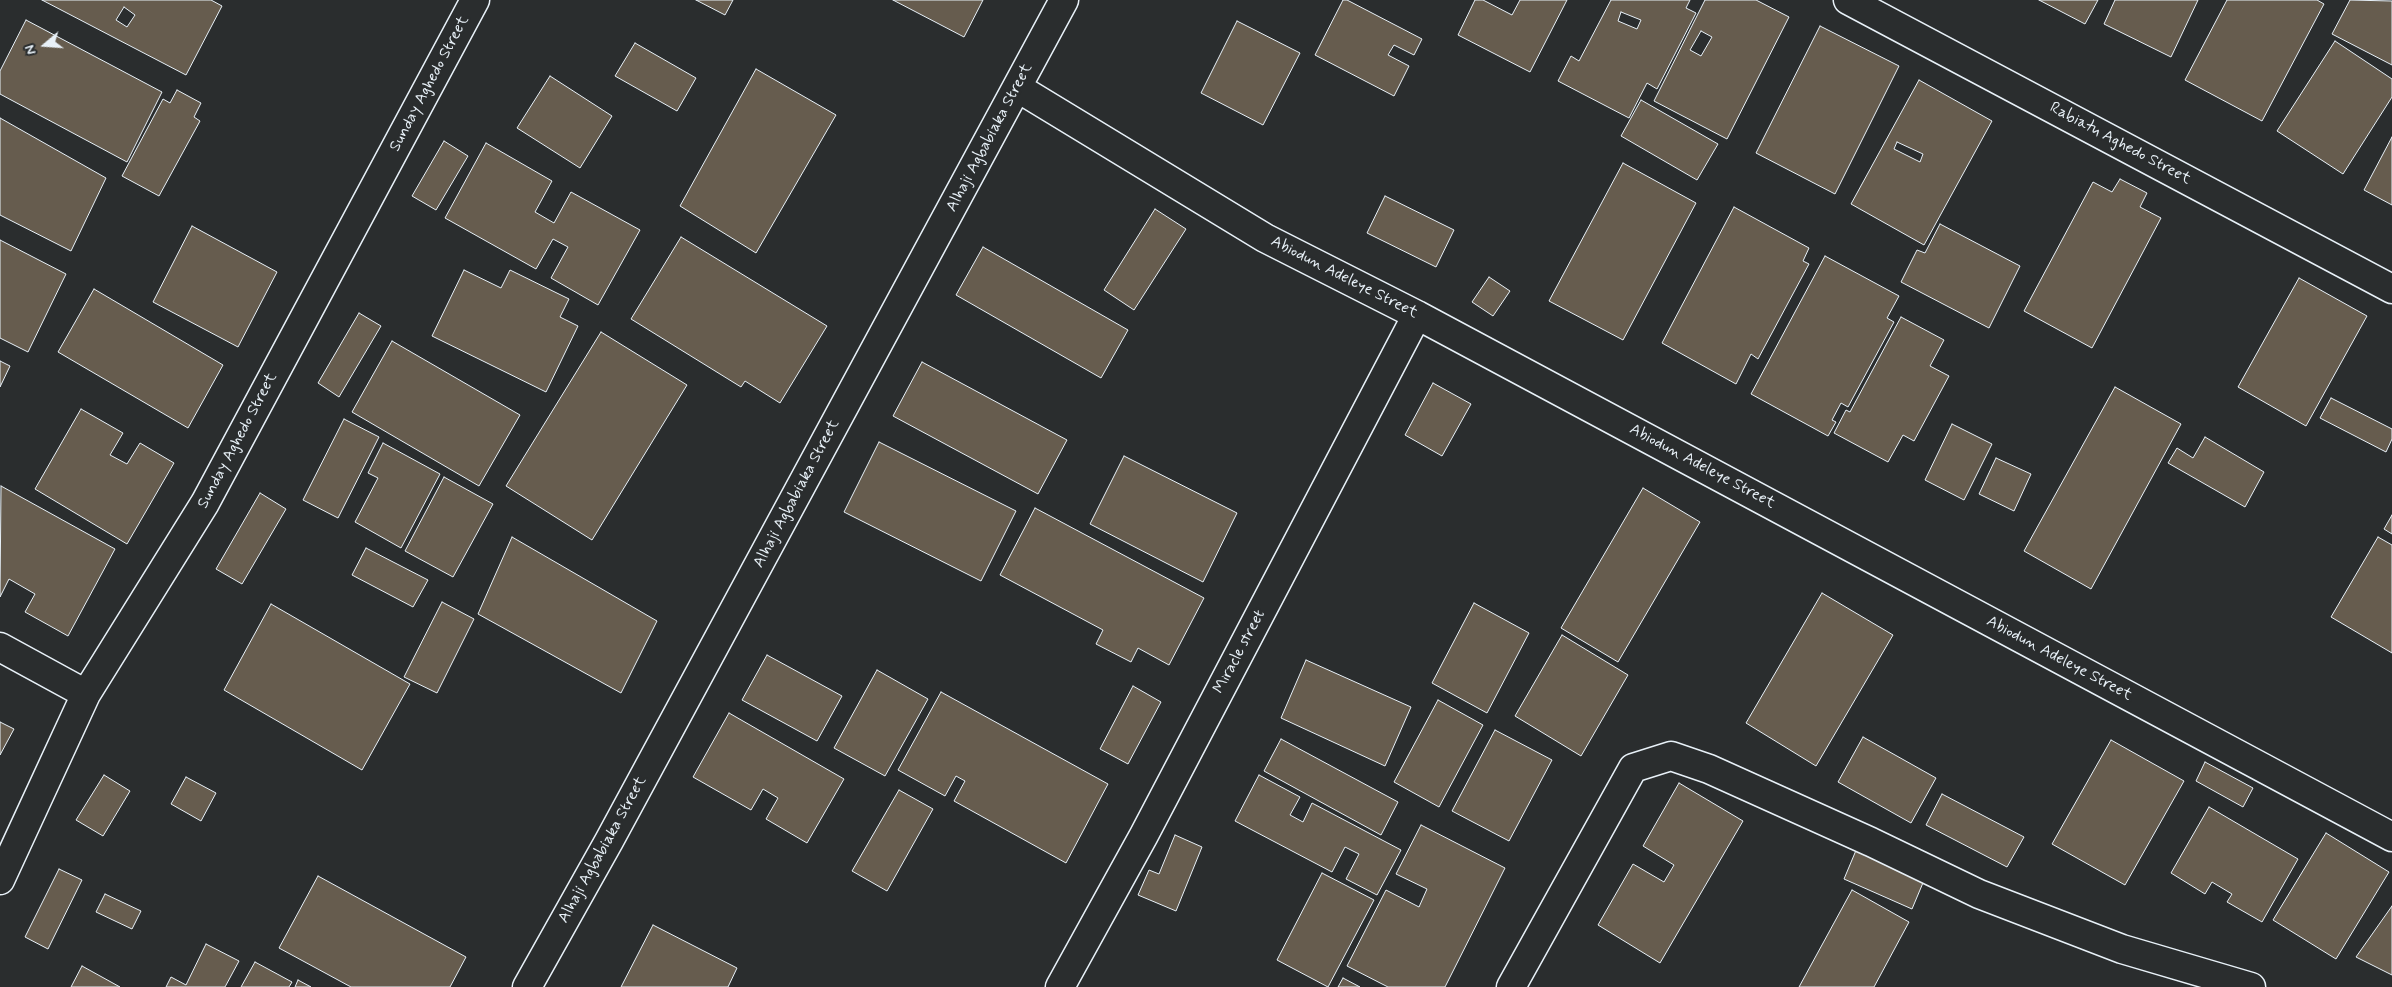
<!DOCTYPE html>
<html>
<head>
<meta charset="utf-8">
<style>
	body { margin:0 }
	#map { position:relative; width:2392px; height:987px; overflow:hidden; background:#2a2d2e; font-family:Mynerve,sans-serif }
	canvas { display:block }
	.north { position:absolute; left:20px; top:20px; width:50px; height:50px; -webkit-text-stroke:4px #2a2d2e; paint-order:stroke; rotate:252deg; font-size:14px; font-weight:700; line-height:20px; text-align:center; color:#e8f1f8 }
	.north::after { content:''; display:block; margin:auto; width:18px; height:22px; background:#e8f1f8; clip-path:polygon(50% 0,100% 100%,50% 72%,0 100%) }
</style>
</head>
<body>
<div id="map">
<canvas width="2392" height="987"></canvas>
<div class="north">N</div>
</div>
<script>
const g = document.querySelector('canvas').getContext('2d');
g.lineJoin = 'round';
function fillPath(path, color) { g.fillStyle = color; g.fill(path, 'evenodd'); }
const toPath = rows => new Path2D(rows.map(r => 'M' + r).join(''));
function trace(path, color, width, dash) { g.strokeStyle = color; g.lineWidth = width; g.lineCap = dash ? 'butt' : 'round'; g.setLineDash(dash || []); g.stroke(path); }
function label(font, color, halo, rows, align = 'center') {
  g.font = font + ' Mynerve,sans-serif'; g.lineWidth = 5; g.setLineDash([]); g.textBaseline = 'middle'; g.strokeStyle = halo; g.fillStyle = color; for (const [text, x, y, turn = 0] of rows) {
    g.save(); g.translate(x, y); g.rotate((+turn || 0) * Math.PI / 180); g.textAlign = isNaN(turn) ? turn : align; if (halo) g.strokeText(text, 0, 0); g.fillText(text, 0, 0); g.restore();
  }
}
const building = toPath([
	[42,0,211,0,222,6,186,75,42,0],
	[124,7,135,15,127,27,116,20,124,7],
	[696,0,733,0,725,15,696,0],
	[893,0,983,0,964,37,893,0],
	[1343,0,1347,0,1422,39,1414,55,1394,45,1388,55,1409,66,1394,96,1315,55,1343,0],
	[1475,0,1483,0,1512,15,1520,0,1567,0,1530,72,1458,35,1475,0],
	[1611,0,1690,0,1686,8,1696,13,1657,89,1647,83,1629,118,1558,81,1571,56,1579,61,1611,0],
	[1621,12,1641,20,1637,29,1618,21,1621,12],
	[1705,0,1756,0,1789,17,1727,139,1654,101,1705,0],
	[1701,31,1712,37,1701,56,1690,50,1701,31],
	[2039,0,2098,0,2085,24,2039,0],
	[2115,0,2198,0,2171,57,2104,24,2115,0],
	[2227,0,2317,0,2324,4,2262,121,2185,80,2227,0],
	[2350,0,2392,1,2392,65,2332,34,2350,0],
	[26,20,162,92,127,162,0,94,0,71,26,20],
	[1237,21,1300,53,1263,125,1201,93,1237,21],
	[1820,26,1899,66,1835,194,1756,153,1820,26],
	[2335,41,2392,79,2392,97,2343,174,2277,131,2335,41],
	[635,43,696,78,677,111,615,76,635,43],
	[756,69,836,115,756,253,680,206,756,69],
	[550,76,612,116,580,168,517,128,550,76],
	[1919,80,1992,121,1924,245,1851,204,1919,80],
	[1897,142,1923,154,1920,162,1894,149,1897,142],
	[177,90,201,103,194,117,200,121,159,196,122,176,163,99,170,103,177,90],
	[1641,100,1718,144,1697,180,1621,136,1641,100],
	[0,118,106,178,71,251,0,215,0,118],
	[2392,137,2392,205,2364,190,2392,137],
	[444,141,468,156,436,210,412,196,444,141],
	[486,143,552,181,535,212,554,223,571,192,640,230,598,305,551,278,568,247,553,239,536,269,445,218,486,143],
	[1623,163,1696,203,1623,340,1549,301,1623,163],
	[2120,179,2147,193,2140,207,2161,218,2092,348,2024,311,2093,182,2112,192,2120,179],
	[1385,196,1454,230,1436,267,1367,233,1385,196],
	[1734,207,1809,248,1803,261,1809,264,1758,359,1751,354,1736,384,1662,343,1734,207],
	[1155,209,1186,229,1134,310,1104,290,1155,209],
	[1940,224,2020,266,1989,328,1901,282,1917,250,1925,253,1940,224],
	[192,226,277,272,238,347,153,302,192,226],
	[681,237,827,326,780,403,745,381,741,387,631,319,681,237],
	[0,240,66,274,28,352,0,338,0,240],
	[983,247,1128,330,1101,378,956,295,983,247],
	[1825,256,1899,296,1887,318,1894,322,1848,407,1841,403,1832,420,1836,422,1828,436,1751,394,1825,256],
	[464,270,501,288,510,270,569,299,560,317,578,326,546,392,432,336,464,270],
	[1489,277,1510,291,1493,316,1472,302,1489,277],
	[2299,278,2367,316,2306,426,2238,387,2299,278],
	[94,289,223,365,188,428,58,352,94,289],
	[359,313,381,326,339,397,318,383,359,313],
	[1901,317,1944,340,1930,366,1949,376,1914,441,1903,435,1888,462,1834,433,1846,410,1850,412,1901,317],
	[601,332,687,385,592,540,506,486,601,332],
	[392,341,520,415,479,486,352,412,392,341],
	[0,361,10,366,0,387,0,361],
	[922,362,1067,440,1038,494,893,416,922,362],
	[1433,383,1471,404,1442,456,1405,435,1433,383],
	[2115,387,2181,424,2091,589,2024,551,2115,387],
	[2331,398,2392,429,2392,439,2386,452,2320,418,2331,398],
	[81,409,123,433,110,455,127,464,140,443,174,463,127,544,35,489,81,409],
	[344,419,379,437,338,518,303,500,344,419],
	[1952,424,1992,444,1964,500,1925,480,1952,424],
	[2205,437,2264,472,2245,507,2168,463,2177,448,2193,458,2205,437],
	[879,442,1016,511,981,581,844,512,879,442],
	[383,443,440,474,401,548,355,522,378,478,368,473,383,443],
	[1124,456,1237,513,1203,582,1090,524,1124,456],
	[1996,458,2031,474,2014,511,1979,494,1996,458],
	[444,477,493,504,453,577,405,551,444,477],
	[1,486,115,549,68,636,25,612,35,594,9,579,0,597,1,486],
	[1643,488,1700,522,1618,662,1561,628,1643,488],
	[260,493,286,509,242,584,216,569,260,493],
	[1035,508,1204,598,1169,665,1138,648,1131,662,1096,644,1103,630,1000,575,1035,508],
	[2392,515,2392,534,2384,529,2392,515],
	[512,537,657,621,621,693,478,614,512,537],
	[2378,537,2392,545,2392,653,2331,617,2378,537],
	[366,548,428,580,413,607,352,575,366,548],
	[1822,593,1893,635,1816,766,1746,723,1822,593],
	[442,602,474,619,437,693,404,677,442,602],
	[1474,603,1529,633,1487,713,1432,683,1474,603],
	[271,604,410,684,362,770,224,690,271,604],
	[1562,635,1628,675,1581,756,1515,716,1562,635],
	[767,655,842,696,817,741,742,700,767,655],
	[1306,660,1411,707,1385,766,1281,718,1306,660],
	[877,670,928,699,885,776,834,748,877,670],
	[1133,686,1161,702,1128,764,1100,749,1133,686],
	[941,692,1108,784,1066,863,954,801,965,781,956,776,945,796,898,770,941,692],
	[1438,700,1483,725,1439,807,1394,782,1438,700],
	[729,713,844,779,807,843,766,819,778,798,763,789,751,810,693,777,729,713],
	[0,722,14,729,0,755,0,722],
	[1495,730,1552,760,1509,841,1452,811,1495,730],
	[1863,737,1936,778,1911,823,1838,782,1863,737],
	[1281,739,1398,802,1381,835,1264,771,1281,739],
	[2111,740,2184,781,2125,885,2052,844,2111,740],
	[2205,762,2253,788,2243,807,2196,781,2205,762],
	[104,775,130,791,103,836,76,820,104,775],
	[1259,775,1300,797,1290,815,1303,822,1312,803,1401,850,1377,895,1346,879,1359,854,1345,847,1332,872,1235,821,1259,775],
	[186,777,216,793,201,821,171,804,186,777],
	[1679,783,1743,821,1660,963,1598,925,1633,864,1664,882,1674,865,1643,846,1679,783],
	[899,790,933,809,887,891,852,871,899,790],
	[1942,794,2024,837,2007,867,1926,825,1942,794],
	[2209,807,2298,859,2262,922,2227,902,2232,894,2212,882,2205,894,2171,873,2209,807],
	[1421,825,1505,868,1445,987,1388,987,1347,966,1386,890,1419,907,1427,889,1396,874,1421,825],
	[2326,833,2389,872,2336,959,2273,920,2326,833],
	[1175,835,1202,847,1176,911,1138,895,1149,870,1159,874,1175,835],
	[1857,848,1925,878,1912,909,1844,879,1857,848],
	[59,869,82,880,48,949,25,937,59,869],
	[1322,873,1374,900,1328,987,1277,960,1322,873],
	[318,876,466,957,450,987,351,987,279,948,318,876],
	[1852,890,1909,922,1874,987,1799,987,1852,890],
	[105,894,141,911,132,929,96,912,105,894],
	[2392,906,2392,975,2356,957,2392,906],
	[653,925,737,968,728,987,621,987,653,925],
	[206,944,239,961,225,987,166,987,171,977,186,985,206,944],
	[255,962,292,982,289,987,241,987,255,962],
	[82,966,120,987,71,987,82,966],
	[1343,978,1360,987,1338,987,1343,978],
	[298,980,311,987,295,987,298,980]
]);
const minor = toPath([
	[1848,0,2392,289],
	[1018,88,1265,238,1417,315,2392,837],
	[0,647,86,694],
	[0,880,86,694,205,503,475,0],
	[527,987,609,841,1064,0],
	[1060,987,1144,835,1417,315],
	[1511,987,1633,768,1671,756,1709,769,1871,842,1979,894,2122,949,2251,987]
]);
const streetNames = [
	["Sunday Aghedo Street",430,84,-62],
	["Alhaji Agbabiaka Street",990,138,-62],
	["Rabiatu Aghedo Street",2120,144,28],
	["Abiodun Adeleye Street",1344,278,27],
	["Sunday Aghedo Street",238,441,-62],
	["Abiodun Adeleye Street",1702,467,28],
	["Alhaji Agbabiaka Street",797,494,-62],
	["Miracle street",1240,652,-62],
	["Abiodun Adeleye Street",2059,659,28],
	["Alhaji Agbabiaka Street",603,850,-61]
];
fillPath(building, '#665c4e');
trace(building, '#e8f1f8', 1);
trace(minor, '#e8f1f8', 31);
trace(minor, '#2a2d2e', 28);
label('16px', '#e8f1f8', '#2a2d2e', streetNames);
</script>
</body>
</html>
